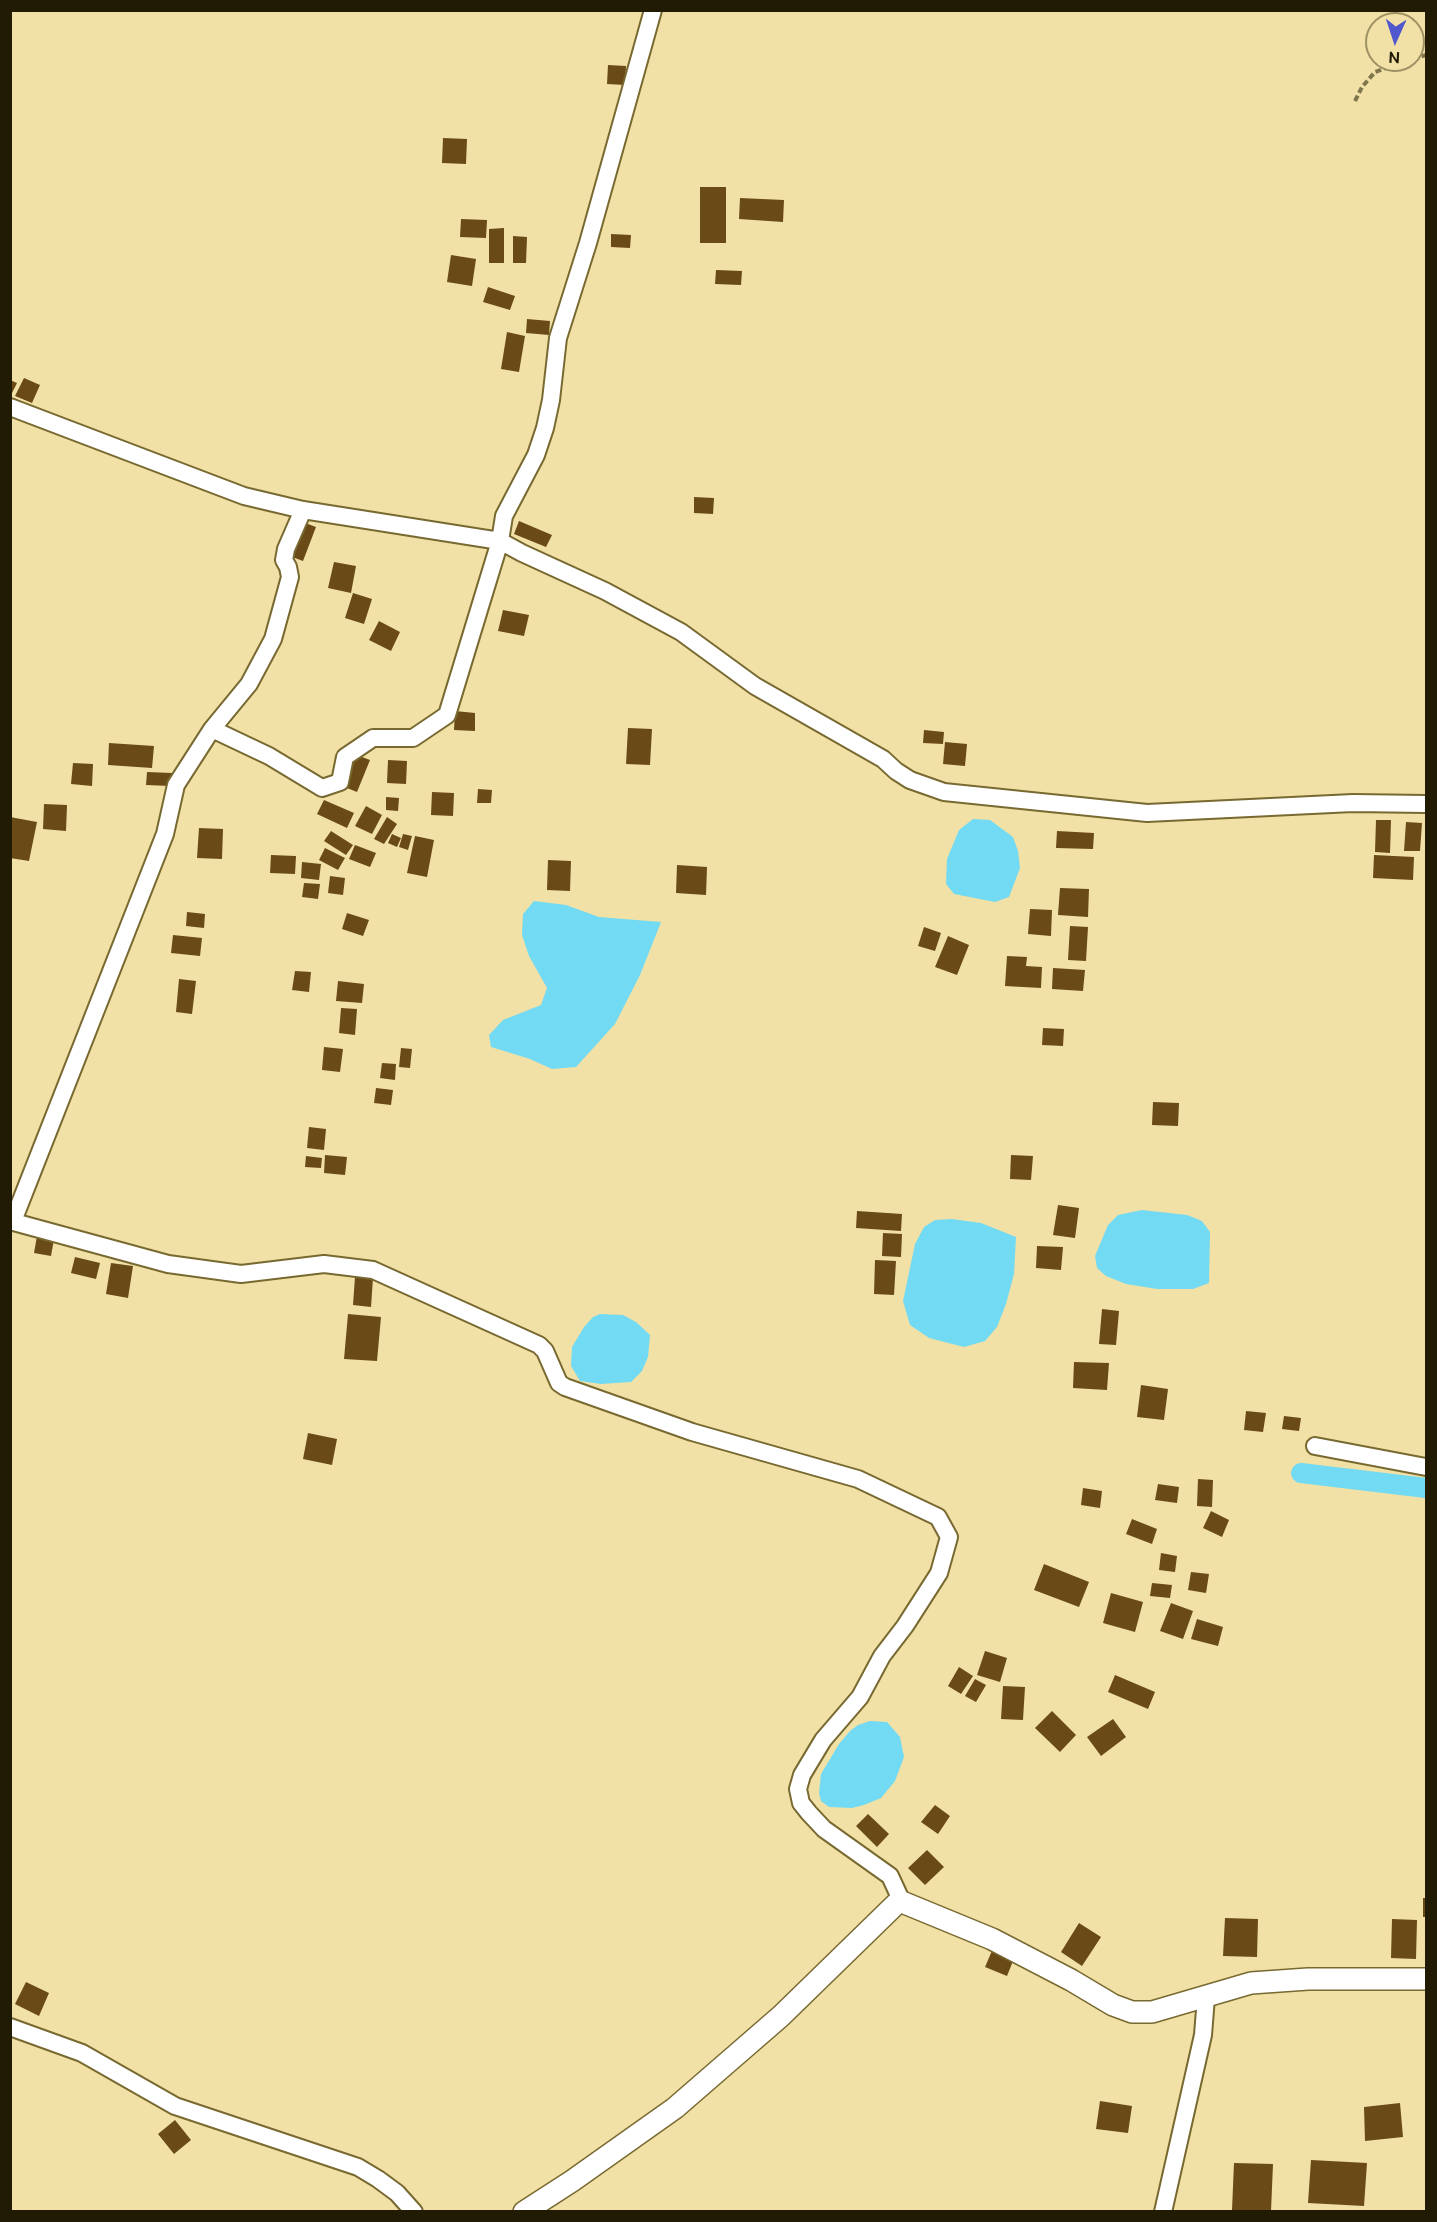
<!DOCTYPE html>
<html>
<head>
<meta charset="utf-8">
<style>
	body { margin:0 }
	#map { position:relative; width:1437px; height:2222px; overflow:hidden; background:#f1e1a6; font-family:Ubuntu,sans-serif }
	canvas { display:block }
	.frame { position:absolute; inset:0; border:12px solid #211b04; pointer-events:none }
	.north { position:absolute; left:1365px; top:12px; width:60px; height:60px; box-sizing:border-box; background:#f1e1a6; border:2px solid #9e9265; border-radius:50%; rotate:183deg; font-size:16px; font-weight:700; line-height:24px; text-align:center; color:#211b04 }
	.north::after { content:''; display:block; margin:auto; width:21px; height:27px; background:#5058ce; clip-path:polygon(50% 0,100% 100%,50% 72%,0 100%) }
</style>
</head>
<body>
<div id="map">
<canvas width="1437" height="2222"></canvas>
<div class="frame"></div>
<div class="north">N</div>
</div>
<script>
const g = document.querySelector('canvas').getContext('2d');
g.lineJoin = 'round';
function fillPath(path, color) { g.fillStyle = color; g.fill(path, 'evenodd'); }
const toPath = rows => new Path2D(rows.map(r => 'M' + r).join(''));
function trace(path, color, width, dash) { g.strokeStyle = color; g.lineWidth = width; g.lineCap = dash ? 'butt' : 'round'; g.setLineDash(dash || []); g.stroke(path); }
const water = toPath([
	[973,819,990,820,1013,837,1018,851,1020,868,1009,897,995,902,954,894,946,884,947,859,959,830],
	[534,901,566,905,599,917,661,922,640,975,615,1024,576,1067,552,1069,530,1059,491,1047,489,1035,503,1020,541,1005,547,988,529,956,522,935,523,914],
	[1142,1210,1187,1215,1202,1221,1210,1232,1209,1283,1193,1289,1157,1289,1126,1284,1106,1276,1097,1268,1095,1256,1108,1225,1118,1215],
	[952,1219,981,1223,1016,1237,1014,1274,1006,1304,997,1327,985,1341,964,1347,929,1338,910,1325,903,1301,915,1244,924,1227,935,1220],
	[600,1314,623,1315,636,1322,650,1335,648,1357,642,1371,631,1382,601,1384,580,1381,571,1366,572,1347,584,1327,593,1317],
	[870,1721,887,1722,900,1737,904,1757,895,1781,881,1798,864,1805,852,1808,829,1807,821,1801,819,1793,821,1774,839,1744,850,1731,858,1725]
]);
const canal = toPath([
	[1301,1473,1426,1488]
]);
const building = toPath([
	[608,65,626,66,625,85,607,84],
	[443,138,467,139,466,164,442,163],
	[700,187,726,187,726,243,700,243],
	[740,198,784,200,783,222,739,219],
	[461,219,487,220,486,238,460,237],
	[504,228,504,263,489,263,489,229],
	[611,234,631,235,630,248,611,247],
	[513,236,527,237,526,263,513,263],
	[451,255,476,259,472,286,447,282],
	[716,270,742,271,741,285,715,284],
	[488,287,515,296,510,310,483,302],
	[527,319,550,321,549,335,526,333],
	[507,332,525,336,519,372,501,369],
	[24,378,40,385,32,403,15,396],
	[10,380,17,383,10,397],
	[694,497,714,498,713,514,694,513],
	[300,521,316,527,303,561,287,555],
	[519,521,552,535,546,547,514,534],
	[334,562,356,566,351,593,328,588],
	[353,593,372,599,364,624,345,618],
	[503,610,529,615,524,636,498,631],
	[379,621,400,632,391,651,369,640],
	[455,711,475,713,475,731,454,730],
	[628,728,652,729,650,765,626,764],
	[924,730,944,732,943,744,923,743],
	[945,742,967,744,965,766,943,764],
	[109,743,154,746,152,768,108,765],
	[354,754,370,760,357,792,342,786],
	[388,760,407,761,406,784,387,783],
	[73,763,93,764,92,786,71,784],
	[147,772,172,773,171,786,146,785],
	[478,789,492,790,491,803,477,803],
	[432,792,454,793,453,816,431,815],
	[386,797,399,798,398,811,386,810],
	[324,800,354,813,347,828,317,814],
	[44,804,67,805,66,831,43,829],
	[366,806,382,815,372,834,355,826],
	[10,817,37,822,29,861,10,858],
	[387,817,397,824,384,844,374,839],
	[1376,820,1391,820,1390,853,1375,852],
	[1406,822,1422,823,1420,851,1404,851],
	[199,828,223,829,222,859,197,858],
	[331,831,353,845,346,855,324,841],
	[1057,831,1094,833,1093,849,1056,848],
	[392,834,401,838,397,847,388,843],
	[403,834,412,836,408,850,399,847],
	[415,836,434,840,427,877,407,873],
	[355,845,376,853,370,867,349,859],
	[325,848,345,858,338,870,319,860],
	[271,855,296,856,295,874,270,873],
	[1374,855,1414,857,1413,880,1373,878],
	[548,860,571,861,570,891,547,890],
	[302,862,321,864,319,880,301,878],
	[677,865,707,867,706,895,676,893],
	[330,876,345,878,343,895,328,893],
	[304,883,320,884,318,899,302,897],
	[1060,888,1089,889,1088,917,1058,915],
	[1030,909,1052,910,1051,936,1028,934],
	[187,912,205,914,204,928,186,926],
	[347,913,369,920,363,936,342,929],
	[1070,926,1088,927,1086,961,1068,960],
	[924,927,941,933,935,951,918,946],
	[173,935,202,938,200,956,171,953],
	[948,936,969,945,957,975,935,967],
	[1007,956,1027,957,1026,966,1042,967,1041,988,1005,986],
	[1053,968,1085,970,1083,991,1052,989],
	[295,971,311,972,309,992,292,990],
	[179,979,196,981,192,1014,176,1012],
	[338,981,364,984,362,1003,336,1001],
	[341,1008,357,1009,355,1035,339,1033],
	[1043,1028,1064,1029,1063,1046,1042,1045],
	[324,1047,343,1049,340,1072,322,1070],
	[401,1048,412,1049,410,1068,399,1067],
	[382,1063,396,1064,395,1080,380,1078],
	[376,1088,393,1090,391,1105,374,1103],
	[1153,1102,1179,1103,1178,1126,1152,1125],
	[309,1127,326,1129,324,1150,307,1148],
	[325,1155,347,1157,345,1175,324,1173],
	[1011,1155,1033,1156,1031,1180,1010,1179],
	[306,1156,322,1158,321,1168,305,1167],
	[1058,1205,1079,1208,1075,1238,1053,1235],
	[857,1211,902,1214,901,1231,856,1228],
	[883,1233,902,1234,901,1257,882,1256],
	[37,1236,54,1239,51,1256,34,1253],
	[1037,1246,1063,1247,1061,1270,1036,1268],
	[75,1257,100,1263,96,1279,71,1273],
	[875,1260,896,1261,894,1295,874,1294],
	[111,1263,133,1266,128,1298,106,1294],
	[355,1277,373,1278,371,1307,353,1305],
	[1102,1309,1119,1311,1116,1345,1099,1344],
	[348,1314,381,1317,377,1361,344,1359],
	[1074,1362,1109,1363,1107,1390,1073,1388],
	[1141,1385,1168,1389,1164,1420,1137,1417],
	[1246,1411,1266,1413,1263,1432,1244,1430],
	[1284,1416,1301,1418,1299,1431,1282,1429],
	[308,1433,337,1439,332,1465,303,1459],
	[1198,1479,1213,1480,1212,1507,1197,1506],
	[1158,1484,1179,1487,1177,1503,1155,1500],
	[1083,1488,1102,1491,1100,1508,1081,1505],
	[1211,1511,1229,1520,1222,1537,1203,1528],
	[1132,1519,1157,1529,1152,1544,1126,1534],
	[1161,1553,1177,1556,1175,1572,1159,1570],
	[1044,1564,1089,1582,1079,1607,1034,1590],
	[1191,1572,1209,1574,1206,1593,1188,1590],
	[1152,1583,1172,1585,1170,1598,1150,1596],
	[1111,1593,1143,1602,1135,1632,1103,1623],
	[1171,1603,1193,1611,1183,1639,1160,1631],
	[1197,1619,1223,1627,1218,1646,1191,1639],
	[985,1651,1007,1658,1000,1682,977,1675],
	[959,1667,973,1676,961,1694,948,1686],
	[1115,1675,1155,1692,1148,1709,1108,1692],
	[975,1679,986,1685,976,1702,965,1696],
	[1003,1686,1025,1687,1023,1720,1001,1719],
	[1052,1711,1076,1735,1060,1752,1035,1728],
	[1113,1719,1126,1737,1101,1756,1087,1737],
	[935,1805,950,1816,938,1834,921,1822],
	[868,1814,889,1834,877,1847,856,1826],
	[927,1850,944,1867,925,1885,908,1868],
	[1423,1898,1426,1898,1426,1917,1423,1917],
	[1225,1918,1258,1919,1257,1957,1223,1956],
	[1392,1919,1417,1920,1416,1959,1391,1958],
	[1079,1923,1101,1937,1082,1966,1061,1952],
	[994,1946,1015,1956,1007,1976,985,1967],
	[26,1982,49,1993,39,2016,15,2004],
	[1100,2101,1132,2106,1128,2133,1096,2129],
	[1400,2103,1403,2137,1365,2141,1364,2107],
	[175,2120,191,2140,174,2154,158,2134],
	[1311,2160,1367,2163,1364,2206,1308,2203],
	[1234,2163,1273,2164,1271,2211,1232,2210]
]);
const path = toPath([
	[1413,59,1426,55],
	[1355,101,1362,87,1375,72,1408,60]
]);
const minor = toPath([
	[10,407,244,496,303,510,500,541,522,553,605,591,681,632,755,686,883,759,896,771,910,780,944,792,1147,813,1353,803,1426,804],
	[212,729,249,684,273,639,290,577,288,567,284,560,286,549,303,510],
	[10,1221,168,1264,241,1274,324,1264,373,1270,539,1345,545,1351,559,1383,565,1387,692,1432,858,1479,938,1517,949,1537,939,1573,905,1626,882,1656,860,1697,823,1740,802,1775,798,1789,801,1803,809,1813,824,1829,890,1876,902,1902],
	[13,1221,165,834,176,785,212,729,269,756,322,788,340,782,345,757,373,738,413,738,447,715,500,541,504,516,536,455,545,428,551,400,558,338,588,243,653,10],
	[1315,1446,1426,1467],
	[10,2027,82,2053,175,2106,358,2167,378,2179,397,2193,414,2212],
	[1163,2212,1203,2035,1206,1997]
]);
const tertiary = toPath([
	[524,2212,572,2181,675,2108,781,2016,896,1904,902,1902,992,1939,1071,1980,1113,2005,1132,2012,1152,2012,1251,1983,1308,1979,1426,1979]
]);
fillPath(water, '#73daf3');
trace(canal, '#73daf3', 20);
fillPath(building, '#6a4a17');
trace(minor, '#786931', 20);
trace(tertiary, '#786931', 24);
trace(path, '#80764e', 4, [6, 3]);
trace(minor, '#fff', 16);
trace(tertiary, '#fff', 21);
</script>
</body>
</html>
